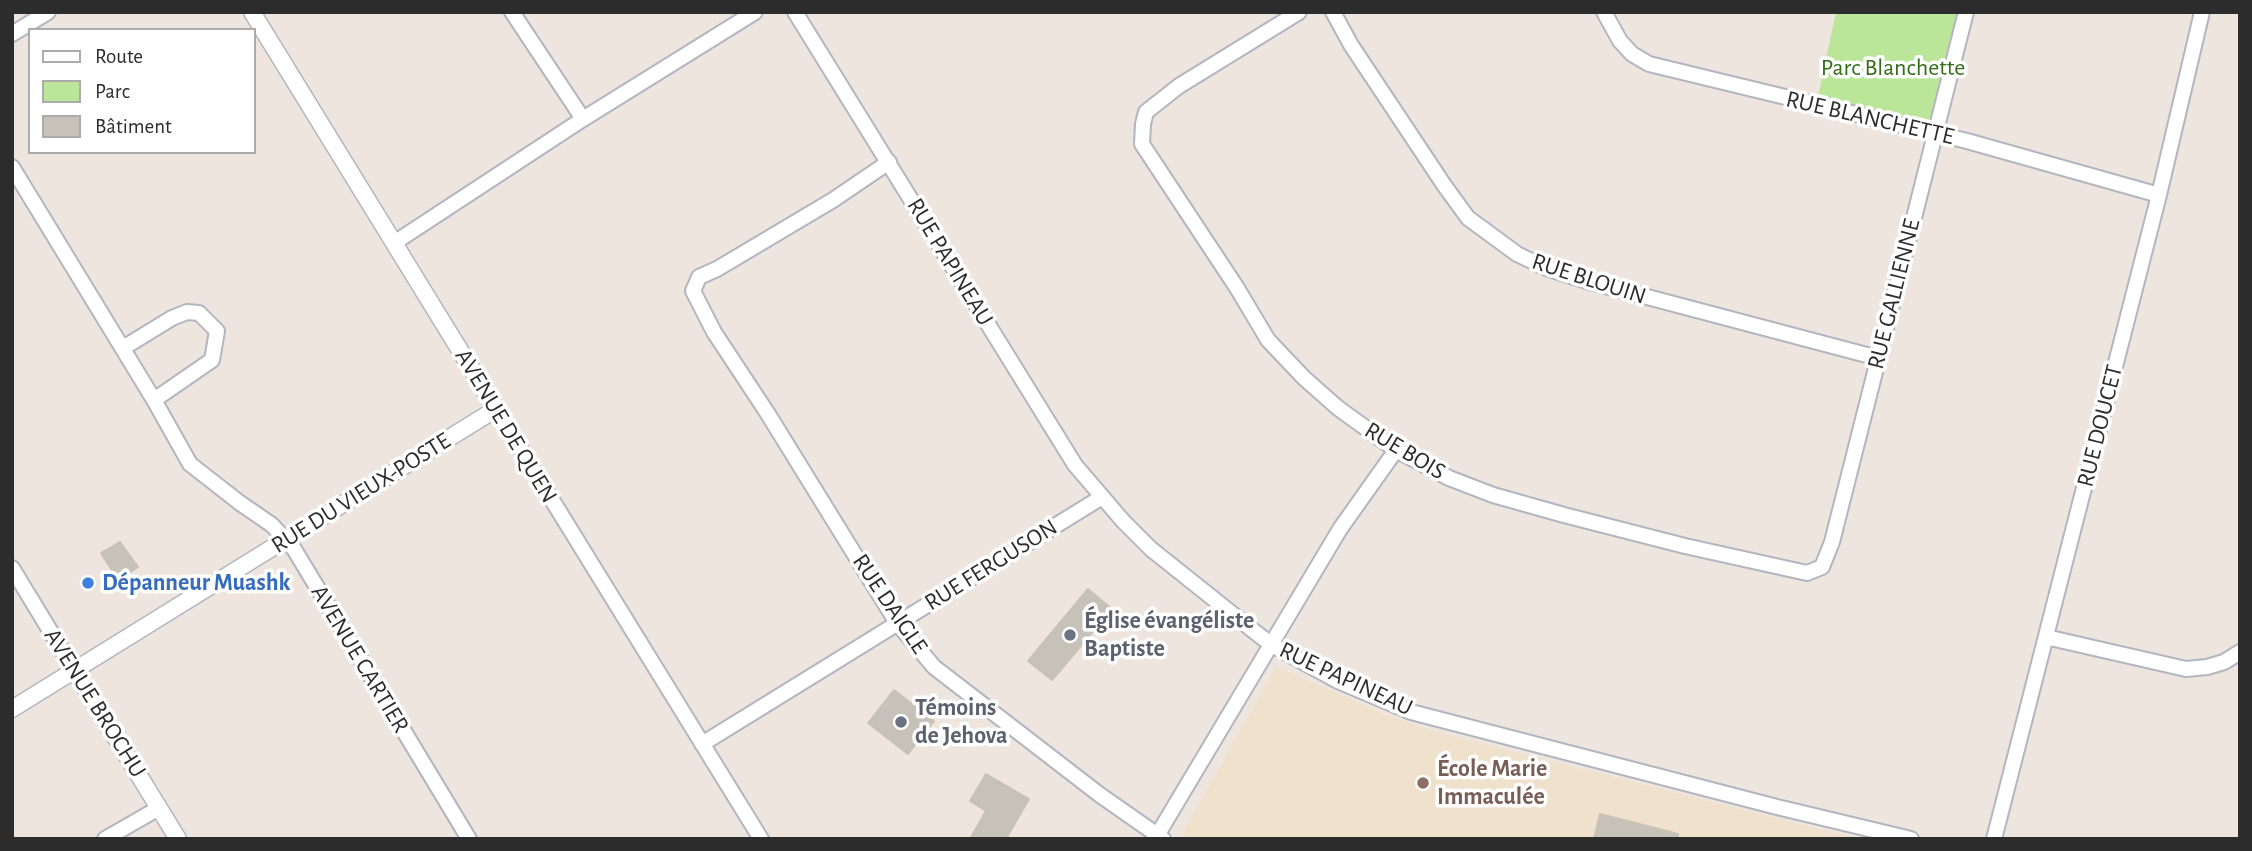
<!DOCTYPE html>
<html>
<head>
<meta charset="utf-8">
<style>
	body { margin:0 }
	#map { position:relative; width:2252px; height:851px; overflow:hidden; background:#eee5de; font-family:"Alegreya Sans",sans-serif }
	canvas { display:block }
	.frame { position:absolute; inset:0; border:14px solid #2c2c2c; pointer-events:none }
	.legend { position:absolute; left:28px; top:28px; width:228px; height:126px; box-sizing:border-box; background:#fff; border:2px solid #ababab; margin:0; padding:9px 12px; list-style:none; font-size:21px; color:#2c2c2c }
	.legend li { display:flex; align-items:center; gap:14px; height:35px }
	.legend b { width:35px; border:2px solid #ababab }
</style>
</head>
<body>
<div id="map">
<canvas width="2252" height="851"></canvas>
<div class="frame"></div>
<ul class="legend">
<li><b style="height:9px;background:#fff"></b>Route</li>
<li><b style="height:19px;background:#bbe699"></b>Parc</li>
<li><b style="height:19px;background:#c6c1b9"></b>Bâtiment</li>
</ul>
</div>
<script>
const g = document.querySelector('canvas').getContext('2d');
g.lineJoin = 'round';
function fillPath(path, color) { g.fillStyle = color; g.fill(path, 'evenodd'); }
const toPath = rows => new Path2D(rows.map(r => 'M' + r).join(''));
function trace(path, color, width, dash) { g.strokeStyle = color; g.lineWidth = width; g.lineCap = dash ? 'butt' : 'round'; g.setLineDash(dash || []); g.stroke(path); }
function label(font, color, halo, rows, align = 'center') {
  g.font = font + ' "Alegreya Sans",sans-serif'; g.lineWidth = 7; g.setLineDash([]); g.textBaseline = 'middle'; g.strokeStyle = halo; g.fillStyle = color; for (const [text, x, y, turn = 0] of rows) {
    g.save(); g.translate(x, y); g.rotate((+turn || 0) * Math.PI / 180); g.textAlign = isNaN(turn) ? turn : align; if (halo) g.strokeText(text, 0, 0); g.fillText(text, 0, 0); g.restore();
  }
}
const education = toPath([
	[1276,667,1382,713,1432,731,1859,839,1191,839,1182,834]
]);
const green = toPath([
	[1836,12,1966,12,1932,138,1816,106]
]);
const building = toPath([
	[120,542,138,567,118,580,101,553,120,542],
	[1088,589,1112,609,1052,680,1028,661,1088,589],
	[894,690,934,721,908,754,868,723,894,690],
	[986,774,1029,799,1006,839,970,839,986,811,970,801,986,774],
	[1600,814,1678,834,1678,839,1594,839,1600,814]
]);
const minor = toPath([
	[512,12,583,119],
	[795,12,1075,465,1123,521,1151,549,1255,632,1272,645,1338,681,1411,712,1777,807,1911,839],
	[1299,12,1179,86,1146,112,1143,124,1142,144,1237,288,1268,340,1304,378,1338,408,1396,450,1449,478,1493,495,1564,515,1685,546,1807,573,1822,567,1832,542,1966,12],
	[1333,12,1351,45,1444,185,1468,218,1517,254,1546,268,1583,280,1878,358],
	[1604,12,1620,41,1632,54,1649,64,1967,141,2159,195],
	[12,34,48,12],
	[889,162,833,200,717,269,699,277,693,291,714,332,768,414,897,623,934,667,1100,795,1163,839],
	[12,167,154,400,190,464,240,503,272,525,294,549,469,839],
	[394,243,583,119,755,12],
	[123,348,172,318,187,312,199,313,217,331,212,360,154,400],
	[496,409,761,839],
	[12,568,80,680],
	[2046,637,2186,669,2207,667,2224,662,2240,652],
	[702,744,1102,497],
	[105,839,159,808],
	[1155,839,1340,529,1396,450],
	[1994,839,2159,195,2202,12]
]);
const tertiary = toPath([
	[81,681,178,839],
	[12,709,496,409,252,12]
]);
const markers = [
	[88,583,7,"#3f7fe0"],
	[1070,635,7,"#6b7280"],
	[901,722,7,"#6b7280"],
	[1423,783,7,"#8d6e63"]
];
const parkNames = [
	["Parc Blanchette",1893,68]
];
const streetNames = [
	["RUE BLANCHETTE",1870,118,13],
	["RUE PAPINEAU",950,262,59],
	["RUE BLOUIN",1589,279,18],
	["RUE GALLIENNE",1894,294,-76],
	["AVENUE DE QUEN",506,426,59],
	["RUE DOUCET",2100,426,-76],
	["RUE BOIS",1405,451,31],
	["RUE DU VIEUX-POSTE",361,493,-32],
	["RUE FERGUSON",991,565,-32],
	["RUE DAIGLE",890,604,56],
	["AVENUE CARTIER",360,659,59],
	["RUE PAPINEAU",1346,679,25],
	["AVENUE BROCHU",95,703,58]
];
const shopNames = [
	["Dépanneur Muashk",102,583]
];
const worshipNames = [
	["Église évangéliste",1084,621],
	["Baptiste",1084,649],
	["Témoins",915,708],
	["de Jehova",915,736]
];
const educationNames = [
	["École Marie",1437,769],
	["Immaculée",1437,797]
];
fillPath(education, '#f0e1cd');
fillPath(green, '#bbe699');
fillPath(building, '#c6c1b9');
trace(building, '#cac1b7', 2);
trace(minor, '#b2b6c0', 18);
trace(tertiary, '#b2b6c0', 19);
trace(minor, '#fff', 14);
trace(tertiary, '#fff', 16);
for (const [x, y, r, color] of markers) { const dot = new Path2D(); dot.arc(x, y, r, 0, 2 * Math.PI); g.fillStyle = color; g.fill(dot); trace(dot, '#fff', 2.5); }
label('24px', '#326d18', '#fff', parkNames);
label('24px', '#2c2c2c', '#fff', streetNames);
label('bold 24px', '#366cbe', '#fff', shopNames, 'left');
label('bold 24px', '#5b616d', '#fff', worshipNames, 'left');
label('bold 24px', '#785e54', '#fff', educationNames, 'left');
</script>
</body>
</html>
